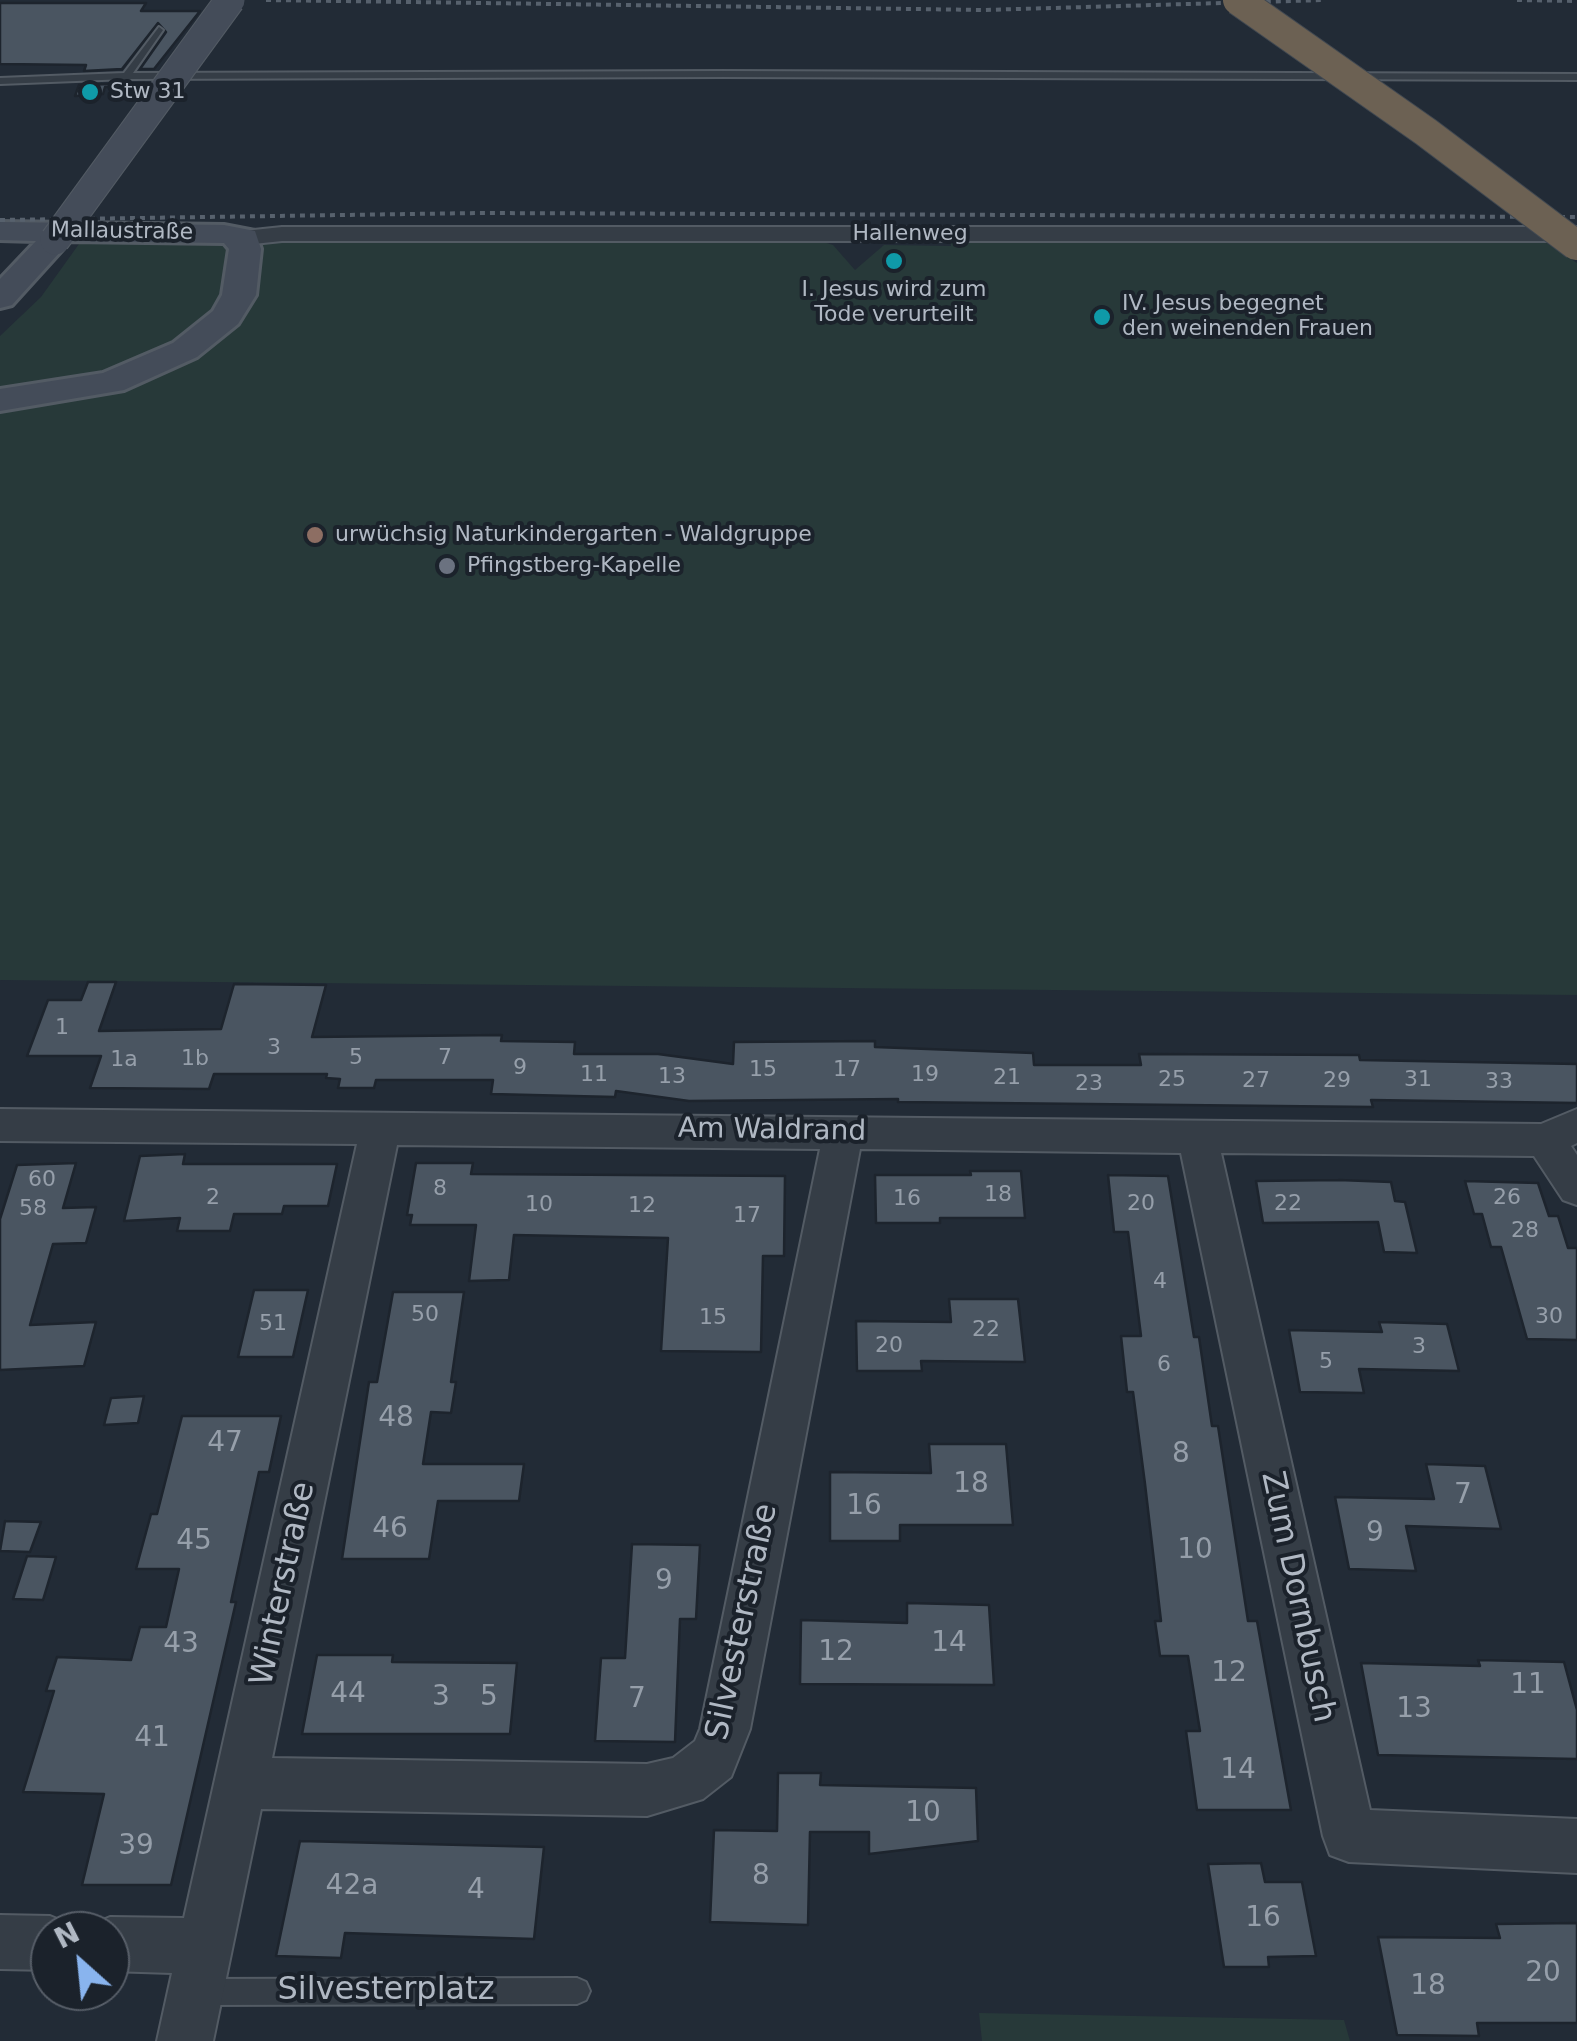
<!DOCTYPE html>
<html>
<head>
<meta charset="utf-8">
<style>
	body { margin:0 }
	#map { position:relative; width:1577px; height:2041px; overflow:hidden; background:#222b36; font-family:"DejaVu Sans",sans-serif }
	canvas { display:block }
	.north { position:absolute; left:30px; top:1911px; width:100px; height:100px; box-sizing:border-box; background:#1b222b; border:2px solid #575e68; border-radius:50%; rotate:333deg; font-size:28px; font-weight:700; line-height:40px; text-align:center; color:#b0b8c3 }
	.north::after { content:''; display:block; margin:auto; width:35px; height:45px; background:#89b4ee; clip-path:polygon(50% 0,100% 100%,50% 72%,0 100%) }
</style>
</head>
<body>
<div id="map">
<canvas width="1577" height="2041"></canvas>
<div class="north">N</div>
</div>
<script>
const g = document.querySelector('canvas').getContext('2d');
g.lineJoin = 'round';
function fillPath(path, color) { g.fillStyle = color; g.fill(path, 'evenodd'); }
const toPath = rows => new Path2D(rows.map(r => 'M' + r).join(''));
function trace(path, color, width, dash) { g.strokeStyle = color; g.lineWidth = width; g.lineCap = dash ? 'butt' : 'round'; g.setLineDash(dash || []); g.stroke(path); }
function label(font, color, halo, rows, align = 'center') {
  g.font = font + ' "DejaVu Sans",sans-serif'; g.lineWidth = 8; g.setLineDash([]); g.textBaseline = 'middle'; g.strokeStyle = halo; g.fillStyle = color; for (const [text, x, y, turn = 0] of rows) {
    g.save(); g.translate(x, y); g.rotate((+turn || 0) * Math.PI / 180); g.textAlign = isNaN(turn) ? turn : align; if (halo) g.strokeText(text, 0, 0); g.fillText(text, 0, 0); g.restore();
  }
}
const green = toPath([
	[84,237,817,240,833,245,855,270,884,245,951,246,949,238,1539,238,1577,263,1577,995,0,980,0,336,41,297],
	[979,2013,1344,2020,1350,2041,982,2041]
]);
const building = toPath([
	[0,3,146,3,141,11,200,11,154,69,140,69,166,32,158,23,122,69,84,71,86,65,0,64,0,3],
	[144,83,141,87,105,87,103,94,75,96,79,85,144,83],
	[88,982,116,982,99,1031,221,1029,234,984,326,985,312,1037,502,1035,501,1041,575,1042,574,1054,658,1054,733,1064,734,1042,875,1041,875,1047,1033,1053,1034,1065,1141,1065,1139,1054,1359,1055,1360,1060,1577,1064,1577,1103,1371,1100,1373,1107,898,1102,898,1099,689,1101,616,1091,615,1097,491,1094,493,1080,376,1080,374,1088,338,1088,340,1079,326,1078,327,1074,214,1074,209,1089,90,1088,101,1056,27,1056,48,1000,81,1000,88,982],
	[185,1154,183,1164,337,1164,328,1206,284,1206,282,1214,234,1214,230,1231,177,1231,180,1218,124,1221,140,1156,185,1154],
	[76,1163,63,1208,96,1207,86,1243,53,1244,30,1325,96,1322,84,1366,0,1370,0,1219,17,1165,76,1163],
	[416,1163,473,1163,471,1174,785,1176,784,1256,763,1256,761,1352,661,1351,668,1238,514,1235,509,1280,469,1281,476,1225,410,1225,412,1215,407,1215,416,1163],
	[970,1171,1021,1171,1025,1218,940,1218,940,1223,876,1223,875,1175,971,1175,970,1171],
	[1108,1175,1168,1176,1194,1337,1199,1337,1212,1426,1218,1426,1248,1621,1257,1621,1291,1810,1197,1810,1186,1731,1200,1731,1188,1656,1160,1656,1155,1621,1161,1621,1145,1484,1133,1392,1127,1392,1121,1336,1141,1336,1128,1232,1114,1232,1108,1175],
	[1339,1180,1391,1182,1395,1201,1405,1202,1417,1253,1384,1252,1378,1222,1263,1223,1256,1181,1339,1180],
	[1465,1181,1538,1183,1549,1216,1558,1216,1568,1248,1577,1248,1577,1340,1527,1339,1501,1247,1491,1247,1482,1214,1474,1214,1465,1181],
	[254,1290,308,1290,293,1357,238,1357,254,1290],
	[393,1292,464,1292,451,1382,456,1382,451,1413,431,1412,423,1464,524,1464,519,1501,438,1501,429,1559,342,1559,369,1382,377,1382,393,1292],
	[949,1299,1018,1299,1025,1362,921,1361,922,1371,857,1371,856,1321,951,1322,949,1299],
	[1379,1322,1447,1324,1459,1371,1359,1369,1364,1393,1300,1392,1289,1330,1382,1332,1379,1322],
	[144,1396,138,1423,104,1425,111,1398,144,1396],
	[182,1416,281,1416,269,1472,259,1472,231,1602,236,1602,171,1885,82,1885,104,1794,23,1792,54,1691,46,1691,57,1657,131,1660,140,1627,166,1627,179,1569,136,1569,151,1514,157,1514,182,1416],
	[929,1444,1006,1444,1013,1525,900,1525,900,1541,830,1541,830,1472,931,1473,929,1444],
	[1426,1464,1485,1466,1501,1529,1406,1526,1416,1571,1349,1569,1335,1497,1434,1499,1426,1464],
	[5,1521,41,1522,30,1552,0,1551,5,1521],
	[632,1544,700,1545,696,1619,680,1619,675,1742,595,1741,601,1658,625,1658,632,1544],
	[27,1556,56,1557,43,1600,13,1599,27,1556],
	[907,1603,989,1605,994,1685,800,1684,801,1620,907,1623,907,1603],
	[317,1655,393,1655,392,1662,517,1663,510,1734,302,1734,317,1655],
	[1478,1660,1564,1662,1577,1710,1577,1759,1378,1755,1361,1663,1480,1666,1478,1660],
	[778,1773,821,1773,820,1785,976,1788,978,1841,869,1854,869,1832,810,1832,808,1925,710,1922,714,1830,777,1831,778,1773],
	[300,1841,544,1847,534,1939,345,1933,341,1958,276,1956,300,1841],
	[1261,1863,1265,1882,1302,1882,1316,1956,1268,1957,1269,1967,1224,1967,1208,1864,1261,1863],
	[1577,1923,1577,2023,1477,2023,1479,2036,1397,2035,1378,1937,1500,1938,1496,1924,1577,1923]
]);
const lane = toPath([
	[159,27,163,30,133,73,723,71,1577,74,1577,80,723,77,127,79,0,84,0,78,124,73,159,27],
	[577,1978,586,1982,590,1991,586,2000,577,2004,201,2005,192,2001,188,1992,192,1983,201,1979,577,1978]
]);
const street = toPath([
	[282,227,1577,227,1577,241,282,241,244,245,233,238,244,231,282,227],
	[0,1109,1541,1124,1577,1109,1577,1143,1571,1146,1577,1155,1577,1205,1563,1200,1534,1156,1221,1153,1370,1810,1577,1819,1577,1873,1349,1862,1330,1855,1323,1836,1181,1153,860,1149,750,1729,731,1777,703,1799,647,1816,261,1809,213,2041,157,2041,172,1973,110,1971,110,1931,88,1931,91,1925,110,1917,184,1918,357,1144,0,1141,0,1109],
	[397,1145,820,1149,700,1729,695,1741,673,1758,647,1764,272,1758,397,1145],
	[0,1915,50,1916,69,1924,73,1931,50,1931,50,1970,0,1969,0,1915]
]);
const secondary = toPath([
	[0,222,224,225,255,231,261,249,256,295,238,324,197,357,124,390,0,411,0,389,103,373,173,343,213,311,222,295,229,249,224,243,70,241,12,305,0,308,0,279,36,241,0,240,0,222]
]);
const rail = toPath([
	[266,0,984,10,1325,0],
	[1517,0,1577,1],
	[0,220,479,213,1577,217]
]);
const secondaryBridge = toPath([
	[55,240,230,0]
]);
const highwayBridge = toPath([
	[1238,0,1426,132,1576,245]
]);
const markers = [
	[90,92,10,"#0f9aa8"],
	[894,261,10,"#0f9aa8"],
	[1102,317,10,"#0f9aa8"],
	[315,535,10,"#8d6e63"],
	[447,566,10,"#6b7280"]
];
const farPoinames = [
	["Stw 31",110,92],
	["I. Jesus wird zum",894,290,"center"],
	["Tode verurteilt",894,315,"center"],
	["IV. Jesus begegnet",1122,304],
	["den weinenden Frauen",1122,329],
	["urwüchsig Naturkindergarten - Waldgruppe",335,535],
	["Pfingstberg-Kapelle",467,566]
];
const farStreetnames = [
	["Mallaustraße",122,232,1],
	["Hallenweg",910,234]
];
const numberNames = [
	["1",62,1028],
	["3",274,1048],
	["5",356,1058],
	["7",445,1058],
	["1b",195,1059],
	["1a",124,1060],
	["9",520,1068],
	["15",763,1070],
	["17",847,1070],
	["11",594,1075],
	["19",925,1075],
	["13",672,1077],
	["21",1007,1078],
	["25",1172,1080],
	["31",1418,1080],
	["27",1256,1081],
	["29",1337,1081],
	["33",1499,1082],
	["23",1089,1084],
	["60",42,1180],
	["8",440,1189],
	["18",998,1195],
	["2",213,1198],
	["26",1507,1198],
	["16",907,1199],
	["20",1141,1204],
	["22",1288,1204],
	["10",539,1205],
	["12",642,1206],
	["58",33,1209],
	["17",747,1216],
	["28",1525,1231],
	["4",1160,1282],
	["50",425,1315],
	["30",1549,1317],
	["15",713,1318],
	["51",273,1324],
	["22",986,1330],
	["20",889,1346],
	["3",1419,1347],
	["5",1326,1362],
	["6",1164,1365]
];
const streetNames = [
	["Am Waldrand",772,1131,1]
];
const nearNumbernames = [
	["48",396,1419],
	["47",225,1444],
	["8",1181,1455],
	["18",971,1485],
	["7",1463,1496],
	["16",864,1507],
	["46",390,1530],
	["9",1375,1534],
	["45",194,1542],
	["10",1195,1551],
	["9",664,1582],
	["14",949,1644],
	["43",181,1645],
	["12",836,1653],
	["12",1229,1674],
	["11",1528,1686],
	["44",348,1695],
	["3",441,1698],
	["5",489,1698],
	["7",637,1700],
	["13",1414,1710],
	["41",152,1739],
	["14",1238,1771],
	["10",923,1814],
	["39",136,1847],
	["8",761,1877],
	["42a",352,1887],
	["4",476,1891],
	["16",1263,1919],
	["20",1543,1974],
	["18",1428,1987]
];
const nearStreetnames = [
	["Winterstraße",284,1584,-78],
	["Zum Dornbusch",1297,1597,78],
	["Silvesterstraße",743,1622,-78],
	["Silvesterplatz",386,1991]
];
fillPath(green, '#273939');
fillPath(building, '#4a5561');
trace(building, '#1d242d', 2.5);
trace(lane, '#535b64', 4);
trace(street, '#535b64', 4);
trace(secondary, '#535b64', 6);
fillPath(lane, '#353d46');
fillPath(street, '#353d46');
fillPath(secondary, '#444c59');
trace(rail, '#57616d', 4, [5, 5]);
trace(secondaryBridge, '#535b64', 31, []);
trace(highwayBridge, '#404851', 32, []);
trace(secondaryBridge, '#444c59', 29);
trace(highwayBridge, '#6c6153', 30);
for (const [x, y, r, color] of markers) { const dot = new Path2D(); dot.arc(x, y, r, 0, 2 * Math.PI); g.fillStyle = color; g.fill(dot); trace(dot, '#1b222b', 4); }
label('22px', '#b0b8c3', '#1b222b', farPoinames, 'left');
label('22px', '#b0b8c3', '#1b222b', farStreetnames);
label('22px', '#969faa', null, numberNames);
label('28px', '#b0b8c3', '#1b222b', streetNames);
label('28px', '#969faa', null, nearNumbernames);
label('32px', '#b0b8c3', '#1b222b', nearStreetnames);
</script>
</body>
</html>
